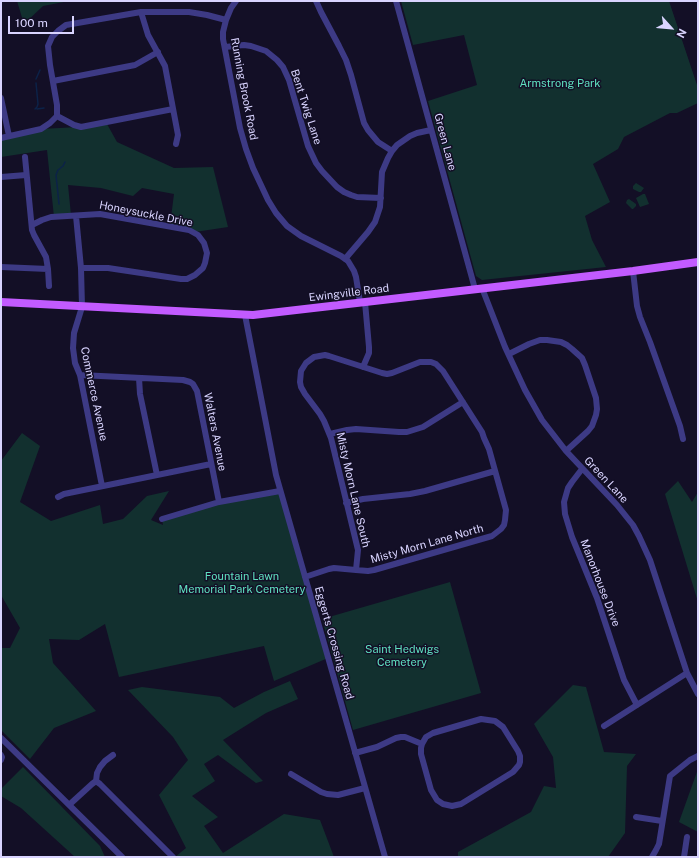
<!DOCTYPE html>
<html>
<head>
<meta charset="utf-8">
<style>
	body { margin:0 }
	#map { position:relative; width:699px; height:858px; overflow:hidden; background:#130f26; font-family:"Public Sans",sans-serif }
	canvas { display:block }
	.frame { position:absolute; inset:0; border:2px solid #d9d4ff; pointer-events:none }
	.north { position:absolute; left:651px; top:8px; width:40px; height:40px; -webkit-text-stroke:3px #130f26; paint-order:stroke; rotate:117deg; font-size:11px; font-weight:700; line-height:16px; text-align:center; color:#d9d4ff }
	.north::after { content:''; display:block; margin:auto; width:14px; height:18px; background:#d9d4ff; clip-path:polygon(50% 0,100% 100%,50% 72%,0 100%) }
	.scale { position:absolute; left:8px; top:16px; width:66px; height:18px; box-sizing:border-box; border:2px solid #d9d4ff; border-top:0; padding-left:5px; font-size:12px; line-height:14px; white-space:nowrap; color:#d9d4ff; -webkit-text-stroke:3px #130f26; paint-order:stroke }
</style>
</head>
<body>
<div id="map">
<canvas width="699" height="858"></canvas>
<div class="frame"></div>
<div class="north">N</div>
<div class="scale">100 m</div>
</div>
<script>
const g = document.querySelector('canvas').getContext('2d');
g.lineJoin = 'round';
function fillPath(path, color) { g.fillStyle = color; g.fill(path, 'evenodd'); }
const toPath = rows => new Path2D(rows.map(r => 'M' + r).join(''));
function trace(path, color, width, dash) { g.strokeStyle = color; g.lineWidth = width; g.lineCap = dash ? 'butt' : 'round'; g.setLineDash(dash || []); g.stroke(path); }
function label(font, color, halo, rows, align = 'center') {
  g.font = font + ' "Public Sans",sans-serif'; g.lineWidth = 3; g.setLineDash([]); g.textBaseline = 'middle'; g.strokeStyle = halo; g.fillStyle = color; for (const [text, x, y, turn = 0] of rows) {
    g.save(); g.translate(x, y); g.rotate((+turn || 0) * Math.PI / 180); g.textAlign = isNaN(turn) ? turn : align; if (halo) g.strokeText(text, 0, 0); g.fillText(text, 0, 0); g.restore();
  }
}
const green = toPath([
	[17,1,69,1,43,6,24,24],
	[401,1,669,1,698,88,698,103,677,113,670,113,624,137,618,149,593,164,610,202,585,216,592,240,606,267,482,280,476,276,428,101,477,85,464,35,413,45],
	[107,124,117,142,174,168,213,167,228,227,195,232,170,225,174,194,142,188,133,196,101,188,68,185,71,215,54,217,47,150,1,157,1,139,41,129,78,127],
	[636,183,644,188,641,192,639,192,633,189,633,186],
	[643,194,645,194,649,204,640,207,636,198],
	[629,199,636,204,636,206,633,209,632,209,626,203,627,200],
	[22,433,40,446,20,502,51,521,100,505,103,524,123,519,147,496,169,491,151,520,163,525,162,519,219,502,280,491,328,658,274,681,264,646,119,677,105,624,79,640,49,639,53,663,96,711,54,728,30,759,1,730,2,677,1,648,10,648,20,628,1,595,1,461],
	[678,481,692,502,698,492,698,602,665,494],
	[450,582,481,693,353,730,322,619],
	[290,681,298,699,266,713,223,740,263,781,256,783,218,755,204,764,215,781,192,796,218,817,204,826,223,853,284,814,320,820,334,857,175,857,186,848,159,795,188,760,173,737,128,690,142,687,220,697,234,708,264,692],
	[573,685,586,687,604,752,636,754,627,766,625,833,608,857,458,857,458,852,531,812,544,786,556,788,553,757,534,724],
	[23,767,100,846,105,857,75,857,21,808,1,796,1,789],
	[698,769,698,832,679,822]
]);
const stream = toPath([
	[36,79,40,70],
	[35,109,37,107,38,104,36,83],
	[37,109,44,108],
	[59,204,56,175,58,170,63,166,65,162]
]);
const minor = toPath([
	[236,1,231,8,226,20,223,32,223,39,240,128,246,149,253,168,268,200,276,213,287,226,301,236,341,256,348,261,354,271,356,277,360,302],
	[316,1,321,12,339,46,346,60,351,75,364,123,368,130,378,142,392,151],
	[396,1,475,289],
	[141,12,148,35,165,66,178,135,176,144],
	[225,47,244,45,251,46,266,51,277,60,283,67,289,80,308,146,316,163,322,171,337,187,344,192,351,195,357,197,381,198],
	[53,81,135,65,158,52],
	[1,98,9,136],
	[57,116,74,125,81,127,173,109],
	[1,138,41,129,50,123,57,116,57,105,50,65,48,46,52,37,58,31,66,25,141,12,189,12,207,15,226,20],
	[25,157,32,230,34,235,46,257,48,269,49,286],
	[1,177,26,175],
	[76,216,81,268,82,307,74,333,73,348,75,363,80,375,102,486],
	[32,225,42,220,51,217,100,214,189,230,198,235,204,243,207,253,205,263,203,268,195,275,187,279,181,279,108,268,81,268],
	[345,259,368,232,375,222,380,207,382,172,388,158,392,151,397,145,410,136,417,133,431,130],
	[1,267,48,269],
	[633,271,637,306,640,317,650,342,680,426,683,439],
	[482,288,505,347,525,390,542,420,566,451,617,505,633,525,639,536,650,560,687,673,698,694],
	[245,315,276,475,385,857],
	[509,354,529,344,540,340,547,340,561,342,567,345,572,349,582,358,585,365,596,398,597,409,596,415,592,426,588,431,566,451],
	[363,367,369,353,369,347,365,302],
	[80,375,183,380,190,382,193,384,197,391,219,502],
	[139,378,140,394,157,475],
	[330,434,347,430,356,429,399,432,407,432,423,427,463,402],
	[582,469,572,482,568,488,564,502,565,514,572,537,597,598,624,680,637,705],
	[58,497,64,494,211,464],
	[346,503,363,499,410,494,425,491,495,471],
	[162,519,219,502,280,491],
	[305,577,329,569,334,568,356,570,368,571,374,570,492,536,501,529,504,525,505,520,506,510,489,449,484,438,482,432,443,371,436,364,431,362,420,362,392,373,387,374,382,373,329,356,325,355,314,357,306,363,301,371,300,382,301,387,305,394,320,414,324,421,331,438,358,550,356,570],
	[481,719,495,721,503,727,518,751,520,756,520,762,519,765,513,772,461,804,452,806,443,804,437,800,431,790,421,754,421,748,422,744,426,737,433,733,481,719],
	[604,726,687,673],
	[1,738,122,857],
	[355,753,377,747,396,738,401,737,405,737,422,744],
	[1,755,2,757,1,760],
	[291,774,321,792,327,794,338,795,365,788],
	[96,781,100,784,173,857],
	[96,781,97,773,100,767,105,761,113,755],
	[69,805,92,784,96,781],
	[636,817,662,821],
	[652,857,656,850,659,844,670,776,690,760,698,756],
	[684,857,687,837]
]);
const major = toPath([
	[1,302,253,315,633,271,698,262]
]);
const parkNames = [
	["Armstrong Park",560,84],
	["Fountain Lawn",242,577],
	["Memorial Park Cemetery",242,590],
	["Saint Hedwigs",402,650],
	["Cemetery",402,663]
];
const streetNames = [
	["Running Brook Road",244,89,79],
	["Bent Twig Lane",306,107,72],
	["Green Lane",445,142,75],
	["Honeysuckle Drive",146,214,11],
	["Ewingville Road",349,293,-7],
	["Commerce Avenue",94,394,78],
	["Walters Avenue",215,432,79],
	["Green Lane",606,480,47],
	["Misty Morn Lane South",353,490,77],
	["Misty Morn Lane North",427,544,-16],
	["Manorhouse Drive",600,583,69],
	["Eggerts Crossing Road",334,643,74]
];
fillPath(green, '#12302f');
trace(stream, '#0c2248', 1.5);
trace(minor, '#3d3a85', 6);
trace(major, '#c25bff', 8);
label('11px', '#5fe0c0', '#130f26', parkNames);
label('11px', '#d9d4ff', '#130f26', streetNames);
</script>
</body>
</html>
